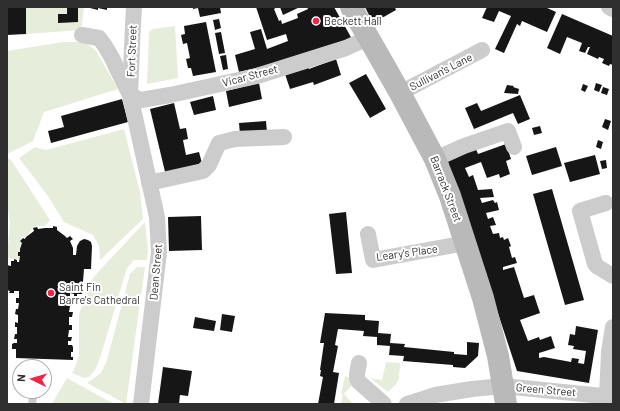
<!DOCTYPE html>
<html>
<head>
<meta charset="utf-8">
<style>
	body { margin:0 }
	#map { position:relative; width:620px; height:411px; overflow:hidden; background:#fff; font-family:Barlow,sans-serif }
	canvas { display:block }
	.frame { position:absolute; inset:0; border:8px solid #2f2f2f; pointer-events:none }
	.north { position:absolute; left:12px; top:359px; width:40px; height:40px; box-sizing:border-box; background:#fff; border:1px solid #acacac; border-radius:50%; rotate:275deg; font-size:11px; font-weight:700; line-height:16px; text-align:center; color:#2f2f2f }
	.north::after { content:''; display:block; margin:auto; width:14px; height:18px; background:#f32446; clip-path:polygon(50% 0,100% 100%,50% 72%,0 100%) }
</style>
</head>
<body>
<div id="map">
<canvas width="620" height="411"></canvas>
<div class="frame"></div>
<div class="north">N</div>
</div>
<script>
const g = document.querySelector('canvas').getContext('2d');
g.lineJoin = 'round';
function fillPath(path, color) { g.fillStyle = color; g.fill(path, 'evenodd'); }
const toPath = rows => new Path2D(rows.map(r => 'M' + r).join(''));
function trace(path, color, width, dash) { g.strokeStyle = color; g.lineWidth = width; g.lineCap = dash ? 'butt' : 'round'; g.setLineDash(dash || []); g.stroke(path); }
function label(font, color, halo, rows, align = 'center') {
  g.font = font + ' Barlow,sans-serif'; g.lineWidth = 4; g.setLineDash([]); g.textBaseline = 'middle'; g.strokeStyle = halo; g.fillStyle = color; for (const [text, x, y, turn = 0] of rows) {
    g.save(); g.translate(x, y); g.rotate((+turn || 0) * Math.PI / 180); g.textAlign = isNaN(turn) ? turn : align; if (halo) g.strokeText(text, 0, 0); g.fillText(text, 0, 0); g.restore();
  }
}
const green = toPath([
	[26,7,84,7,81,30,26,34],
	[175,26,178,78,147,84,149,32,153,29],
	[63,42,80,42,89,45,96,51,118,89,44,112,33,141,7,154,7,51],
	[124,129,140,192,143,219,100,260,99,246,93,235,64,222,48,196,19,158,35,147,46,150],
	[7,158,11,160,50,220,45,226,37,226,33,228,26,237,22,237,20,241,22,243,20,249,20,252,18,252,18,256,20,256,19,259,11,259,7,256,10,223,7,204],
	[145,222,148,251,147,260,134,260,127,268,100,358,95,370,89,377,84,378,72,373,76,365,79,355,79,314,91,281,98,272],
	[137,267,145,267,126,404,87,383,101,373,107,360,130,274],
	[386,362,400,363,399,379,396,384,388,392,370,378,382,380],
	[345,376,350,378,352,385,344,394,353,404,341,404,343,394,341,394],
	[67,378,114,404,52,404]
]);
const building = toPath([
	[7,7,26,7,26,34,7,35],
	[67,7,78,7,78,22,58,23,58,14,67,14],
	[86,7,107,7,107,10,98,8,98,10],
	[193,7,220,7,221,13,200,17,198,8,193,9],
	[256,7,277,7,274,9,279,21,281,20,282,24,298,18,297,14,308,9,307,7,334,7,352,39,273,64,239,72,235,55,255,49,250,32,261,29,267,49,288,41,286,34,267,40],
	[280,7,300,7,283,15],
	[365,7,395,7,396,10,373,23],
	[487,7,545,7,556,12,547,32,522,21,520,26,517,24,504,53,495,49,511,16,499,11,494,22,482,18],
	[562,14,613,36,613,65,610,64,609,66,602,63,604,59,599,57,598,59,587,54,590,47,588,47,585,53,579,51,582,43,567,37,560,54,547,48],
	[219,19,221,28,215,30,213,20],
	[206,22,216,72,193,76,191,68,188,68,186,59,190,58,187,43,183,44,181,35,185,34,184,26],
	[221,32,225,53,219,54,215,33],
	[226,55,228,69,223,70,220,56],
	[336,59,341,75,314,85,313,82,290,89,285,74,308,67,309,69],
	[366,74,386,109,370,118,349,83],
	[259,83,262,99,229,107,226,91],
	[596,83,602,85,599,92,594,90],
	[583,84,588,86,585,92,581,90],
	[507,85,514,86,513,87,519,89,518,94,504,93],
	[603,87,609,89,607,95,601,93],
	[520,95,530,119,518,124,513,113,474,129,465,108,477,103,481,111],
	[213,96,216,110,194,115,190,102],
	[122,99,128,122,51,143,48,131,64,127,61,116],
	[174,103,180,129,186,128,188,139,183,140,186,155,199,152,203,167,166,176,150,109],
	[605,119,611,121,608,130,602,127],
	[266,121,267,132,240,135,239,123],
	[540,126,542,133,534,135,532,128],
	[598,140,603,142,601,149,596,147],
	[506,144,511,159,506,161,510,174,500,178,499,174,487,178,481,162,465,168,469,177,473,175,478,190,492,189,494,197,480,198,482,203,493,200,495,203,497,202,499,210,486,213,488,219,493,217,496,225,490,226,493,234,499,233,500,238,503,237,504,240,508,238,511,246,509,247,512,258,515,257,517,263,503,267,503,270,514,267,524,298,534,295,540,313,520,320,528,341,539,337,540,340,551,336,555,348,539,353,539,358,544,357,571,362,572,358,579,359,578,363,584,364,586,351,573,349,574,346,568,345,570,334,575,335,576,326,598,330,589,383,517,371,447,159,476,149,478,154],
	[556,147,562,166,532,175,526,156],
	[595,155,600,174,570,182,564,163],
	[606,160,607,168,602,169,600,161],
	[552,189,584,300,565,305,533,194],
	[346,212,352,273,336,274,329,214],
	[201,216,202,250,169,251,168,217],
	[53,226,57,227,57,230,65,236,67,238,70,236,73,239,70,241,73,248,73,255,76,255,77,246,80,241,84,239,88,240,91,242,92,246,91,269,84,269,82,294,77,294,77,296,74,296,74,294,70,293,70,301,73,301,73,306,70,306,69,312,73,312,72,317,69,317,69,325,72,325,72,330,69,330,68,337,72,337,71,341,68,341,68,345,72,345,73,347,73,352,71,352,71,357,73,357,73,360,16,358,16,349,12,349,12,344,14,343,17,343,17,339,14,339,15,334,17,334,17,327,15,327,15,322,18,323,18,315,15,314,16,309,18,309,19,303,16,303,16,298,19,298,19,291,14,291,14,293,9,293,10,291,7,290,7,265,11,266,11,261,14,261,14,259,17,260,17,262,19,262,20,256,18,256,18,252,20,252,20,249,22,243,20,241,23,238,25,239,26,237,34,231,33,228,37,227,38,229,45,228,53,228],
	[325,313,365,315,365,320,379,321,378,333,391,334,390,343,405,344,404,347,454,352,454,354,467,355,467,342,479,343,478,356,465,368,453,367,453,365,403,361,404,356,389,355,390,346,377,345,377,337,363,336,364,331,338,329,335,345,338,346,333,372,339,373,334,404,318,404,323,377,320,376,321,370,320,370,324,343,320,343],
	[222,314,235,316,232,332,220,330],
	[195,317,216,321,214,331,193,328],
	[163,367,192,371,188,396,180,395,179,404,158,404]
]);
const lane = toPath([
	[32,404,33,397]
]);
const street = toPath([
	[134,7,133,24,130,95,157,217,159,252,141,404],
	[609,7,613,9],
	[82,35,99,38,105,46,112,58,119,73,129,93],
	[400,93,482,50],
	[130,95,141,100,170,95,257,76,346,48,368,38],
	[435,159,464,146,508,131,514,147],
	[149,183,203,171,209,165,219,143,235,139,284,137],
	[606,203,580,211,595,264,598,267,613,276],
	[368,234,373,260,466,243],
	[359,363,357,374,357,379,359,382,384,404],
	[607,396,609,352,613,327],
	[407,404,435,395,472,389,503,386,613,397]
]);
const secondary = toPath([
	[351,7,400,93,435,159,450,196,483,298,498,356,506,404]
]);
const markers = [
	[316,21,4,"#f32446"],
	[51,293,4,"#f32446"]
];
const poiNames = [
	["Beckett Hall",324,21],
	["Saint Fin",59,287],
	["Barre's Cathedral",59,300]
];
const streetNames = [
	["Fort Street",132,51,-88],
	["Sullivan's Lane",441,72,-27],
	["Vicar Street",250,76,-15],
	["Barrack Street",446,189,69],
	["Leary's Place",407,253,-8],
	["Dean Street",156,272,-85],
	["Green Street",546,390,5]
];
fillPath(green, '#e7eddb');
fillPath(building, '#161616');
trace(lane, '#ccc', 8);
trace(street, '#ccc', 16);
trace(secondary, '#b9b9b9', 22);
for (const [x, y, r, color] of markers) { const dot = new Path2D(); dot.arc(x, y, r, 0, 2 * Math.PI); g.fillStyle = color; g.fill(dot); trace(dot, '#fff', 1.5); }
label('11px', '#2f2f2f', '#fff', poiNames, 'left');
label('11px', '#2f2f2f', '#fff', streetNames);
</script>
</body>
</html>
